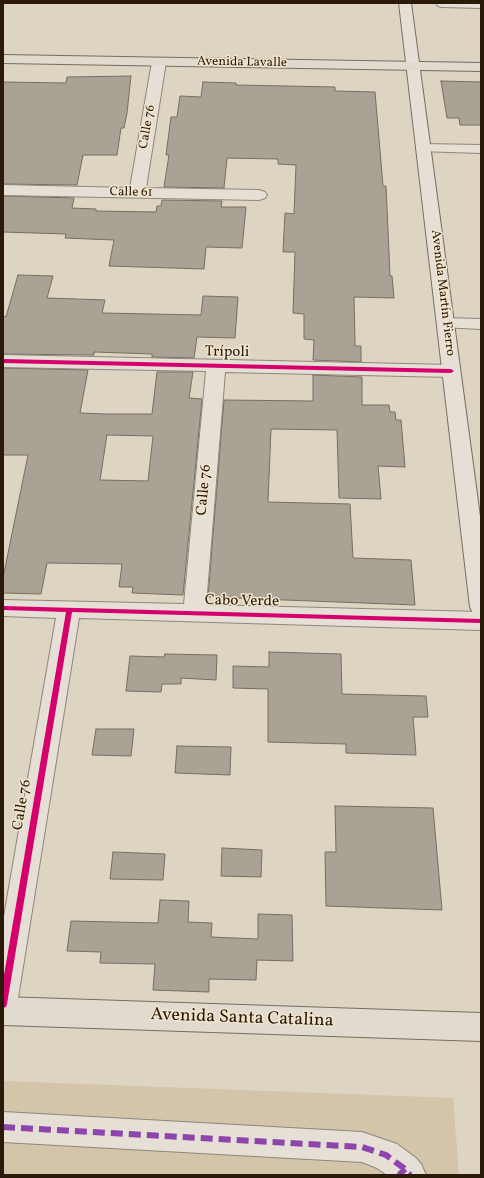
<!DOCTYPE html>
<html>
<head>
<meta charset="utf-8">
<style>
	body { margin:0 }
	#map { position:relative; width:484px; height:1178px; overflow:hidden; background:#ddd4c1; font-family:Vollkorn,serif }
	canvas { display:block }
	.frame { position:absolute; inset:0; border:4px solid #2b1a09; pointer-events:none }
</style>
</head>
<body>
<div id="map">
<canvas width="484" height="1178"></canvas>
<div class="frame"></div>
</div>
<script>
const g = document.querySelector('canvas').getContext('2d');
g.lineJoin = 'round';
function fillPath(path, color) { g.fillStyle = color; g.fill(path, 'evenodd'); }
const toPath = rows => new Path2D(rows.map(r => 'M' + r).join(''));
function trace(path, color, width, dash) { g.strokeStyle = color; g.lineWidth = width; g.lineCap = dash ? 'butt' : 'round'; g.setLineDash(dash || []); g.stroke(path); }
function label(font, color, halo, rows, align = 'center') {
  g.font = font + ' Vollkorn,serif'; g.lineWidth = 3; g.setLineDash([]); g.textBaseline = 'middle'; g.strokeStyle = halo; g.fillStyle = color; for (const [text, x, y, turn = 0] of rows) {
    g.save(); g.translate(x, y); g.rotate((+turn || 0) * Math.PI / 180); g.textAlign = isNaN(turn) ? turn : align; if (halo) g.strokeText(text, 0, 0); g.fillText(text, 0, 0); g.restore();
  }
}
const green = toPath([
	[3,1081,453,1098,459,1175,3,1175]
]);
const building = toPath([
	[131,76,127,113,124,128,121,128,117,155,83,155,77,185,3,184,3,82,66,83,67,77,131,76],
	[441,81,481,82,481,125,460,125,459,118,447,118,441,81],
	[203,82,236,83,236,85,335,87,335,91,375,92,383,186,386,186,390,276,392,276,394,298,354,297,355,342,355,346,361,346,361,362,313,360,314,340,304,339,304,314,293,313,295,252,283,252,285,213,294,214,296,165,278,164,278,159,227,158,224,188,164,187,169,155,166,155,171,117,177,117,180,96,201,97,203,82],
	[3,196,74,198,72,208,96,209,96,211,156,212,157,206,161,206,162,200,222,201,221,207,246,207,242,248,206,247,204,269,109,266,114,240,65,238,66,234,3,232,3,196],
	[18,275,53,276,47,298,105,300,102,313,201,315,203,296,238,297,235,338,197,337,194,358,152,357,152,354,94,352,94,355,90,355,3,354,3,316,6,317,18,275],
	[3,368,88,370,80,413,106,414,152,414,157,372,193,372,189,398,202,399,183,595,132,593,133,587,119,587,122,564,47,563,41,594,3,593,3,578,28,455,3,455,3,368],
	[107,435,153,436,148,481,100,480,107,435],
	[313,375,362,377,362,405,389,405,390,412,395,412,396,420,401,420,405,467,378,466,381,499,339,498,337,430,271,429,268,502,350,504,353,558,411,560,415,605,208,597,224,400,313,401,313,375],
	[269,652,341,654,342,694,426,696,428,717,413,717,416,755,346,753,346,744,268,742,268,689,233,688,233,666,269,667,269,652],
	[165,654,217,655,216,680,181,678,181,684,162,684,161,692,126,691,130,656,164,657,165,654],
	[96,729,134,729,131,756,92,755,96,729],
	[177,746,231,747,230,775,175,773,177,746],
	[335,806,433,808,442,910,326,906,325,852,336,852,335,806],
	[222,848,262,850,261,877,221,876,222,848],
	[113,852,165,854,163,880,110,879,113,852],
	[160,900,189,901,188,922,212,923,211,937,258,939,258,914,292,915,293,961,257,960,256,980,209,979,209,992,153,990,155,964,100,963,101,952,67,951,71,921,158,923,160,900]
]);
const street = toPath([
	[436,3,481,3,481,8,442,7,438,6,436,3],
	[159,58,164,59,166,62,146,188,259,190,265,192,267,195,265,198,259,200,3,195,3,185,130,188,152,62,154,59,159,58],
	[423,144,481,145,481,153,418,151,416,148,418,145,423,144],
	[446,318,481,319,481,329,440,327,437,323,440,319,446,318],
	[3,355,451,365,458,367,460,371,458,375,451,377,225,372,206,605,481,612,481,630,79,618,17,1004,13,1014,3,1018,3,922,56,618,3,616,3,600,184,604,206,371,3,367,3,355],
	[3,1112,362,1132,397,1144,416,1158,421,1164,426,1175,387,1175,377,1168,362,1162,3,1142,3,1112]
]);
const secondary = toPath([
	[399,3,411,3,481,524,481,615,473,613,470,607,399,3]
]);
const primary = toPath([
	[3,55,481,63,481,71,3,63,3,55],
	[3,997,481,1013,481,1041,3,1025,3,997]
]);
const quiet = toPath([
	[3,1127,362,1147,386,1155,405,1169,410,1175],
	[399,1175,405,1169]
]);
const cycleway = toPath([
	[3,359,451,369,454,371,451,373,3,363,3,359],
	[3,606,481,619,481,623,72,612,7,1004,6,1007,3,1008,3,981,66,612,3,610,3,606]
]);
const farStreetnames = [
	["Avenida Lavalle",242,63,1],
	["Calle 76",148,127,-80],
	["Calle 61",131,193,1],
	["Avenida Martín Fierro",442,293,83]
];
const streetNames = [
	["Trípoli",227,353,1],
	["Calle 76",205,490,-85],
	["Cabo Verde",242,602,1],
	["Calle 76",23,805,-80]
];
const nearStreetnames = [
	["Avenida Santa Catalina",242,1019,2]
];
fillPath(green, '#d3c4aa');
fillPath(building, '#aaa294');
trace(building, '#756e62', 1);
trace(street, '#8e877b', 2);
trace(secondary, '#756e62', 2);
trace(primary, '#756e62', 2);
fillPath(street, '#e5dfd5');
fillPath(secondary, '#e5dfd5');
fillPath(primary, '#e0dacf');
trace(quiet, '#8e44ad', 6, [12, 6]);
fillPath(cycleway, '#d6006c');
label('13px', '#2b1a09', '#f1e5ce', farStreetnames);
label('15px', '#2b1a09', '#f1e5ce', streetNames);
label('18px', '#2b1a09', '#f1e5ce', nearStreetnames);
</script>
</body>
</html>
